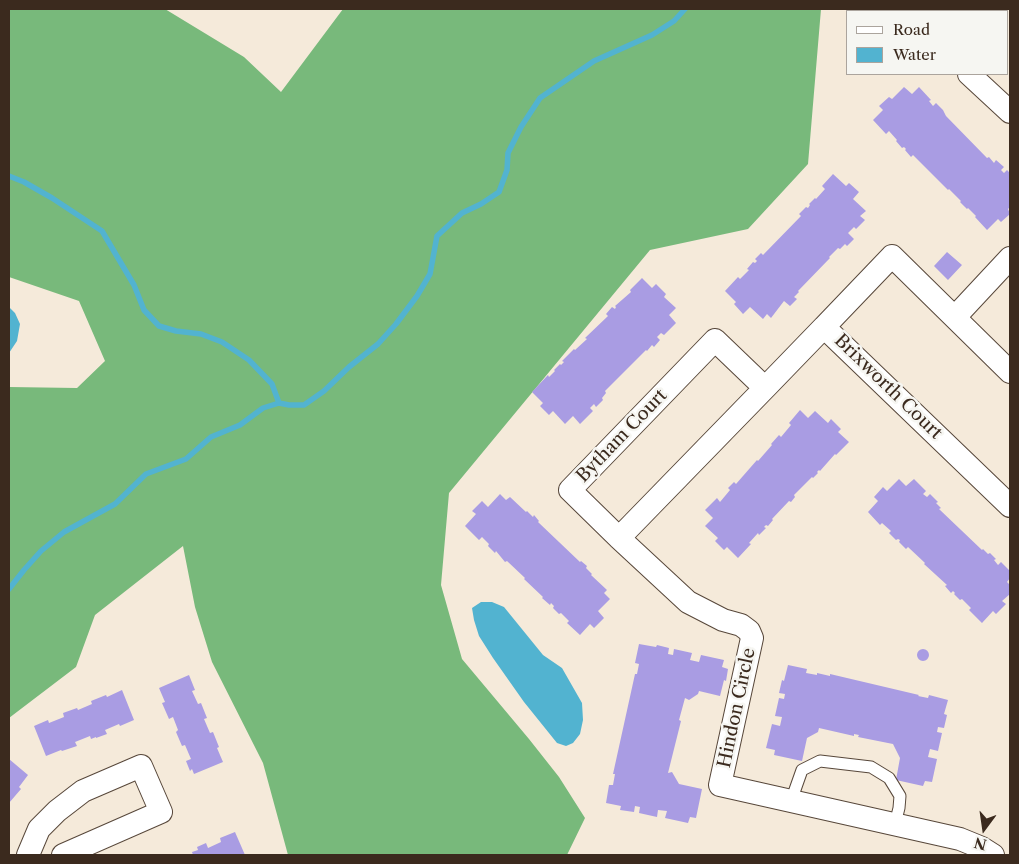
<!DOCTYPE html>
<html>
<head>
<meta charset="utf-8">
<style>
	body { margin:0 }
	#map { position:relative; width:1019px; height:864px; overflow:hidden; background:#f5eada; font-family:"Libre Caslon Text",serif }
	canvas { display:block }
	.frame { position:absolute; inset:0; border:10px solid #3b2a1e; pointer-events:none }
	.legend { position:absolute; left:846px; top:10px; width:162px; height:65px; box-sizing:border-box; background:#f6f6f2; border:1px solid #aba49d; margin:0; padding:6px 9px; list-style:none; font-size:15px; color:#3b2a1e }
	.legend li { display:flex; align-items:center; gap:10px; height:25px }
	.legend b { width:25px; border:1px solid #aba49d }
	.north { position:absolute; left:959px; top:804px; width:50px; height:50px; -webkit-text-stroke:4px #f6f6f2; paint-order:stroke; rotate:194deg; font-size:14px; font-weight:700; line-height:20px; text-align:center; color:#3b2a1e }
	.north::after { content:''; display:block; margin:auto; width:18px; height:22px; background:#3b2a1e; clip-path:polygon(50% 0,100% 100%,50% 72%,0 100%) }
</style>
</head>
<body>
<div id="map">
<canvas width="1019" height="864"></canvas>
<div class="frame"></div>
<ul class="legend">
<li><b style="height:6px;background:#fff"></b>Road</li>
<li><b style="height:14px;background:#52b3d0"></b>Water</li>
</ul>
<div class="north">N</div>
</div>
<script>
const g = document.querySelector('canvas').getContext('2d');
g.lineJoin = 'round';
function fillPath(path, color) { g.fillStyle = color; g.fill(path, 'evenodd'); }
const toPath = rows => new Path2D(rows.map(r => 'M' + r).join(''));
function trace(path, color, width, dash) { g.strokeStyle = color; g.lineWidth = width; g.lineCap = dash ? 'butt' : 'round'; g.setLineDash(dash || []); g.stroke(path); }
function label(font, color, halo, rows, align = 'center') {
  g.font = font + ' "Libre Caslon Text",serif'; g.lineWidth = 5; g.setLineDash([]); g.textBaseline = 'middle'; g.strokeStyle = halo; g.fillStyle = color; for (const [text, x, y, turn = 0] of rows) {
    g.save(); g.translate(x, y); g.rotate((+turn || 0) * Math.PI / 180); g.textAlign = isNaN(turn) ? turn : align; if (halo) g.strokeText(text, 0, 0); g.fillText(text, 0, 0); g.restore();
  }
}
const forest = toPath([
	[9,9,165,9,244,57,281,92,343,9,821,9,808,164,748,229,650,250,449,493,441,585,462,659,529,739,559,777,585,818,567,855,288,855,263,763,212,662,195,607,183,546,95,615,76,667,9,718,9,387,77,388,105,361,79,301,9,277]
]);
const water = toPath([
	[9,307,15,313,20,324,17,341,9,353],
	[481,602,492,602,504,607,543,655,562,668,582,703,583,720,580,734,573,743,566,746,557,743,524,702,493,658,479,636,474,620,472,608]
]);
const stream = toPath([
	[9,176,24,182,52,198,102,231,134,285,144,310,159,326,176,331,201,334,222,342,249,360,272,384,279,403,289,405,304,405,324,391,349,367,378,344,396,324,417,296,430,274,437,236,462,213,481,204,499,192,507,170,508,153,521,127,540,98,594,61,652,35,674,21,685,9],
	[9,589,24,570,41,551,64,532,115,504,146,474,186,459,211,437,240,425,263,408,279,403]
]);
const building = toPath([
	[860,9,923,9,926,11,863,11],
	[904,87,912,94,919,87,931,100,929,101,933,106,936,103,943,110,946,116,987,158,989,157,994,163,996,160,1004,167,1001,170,1004,173,1007,170,1010,173,1010,207,1008,209,1010,214,1001,222,998,219,987,230,975,217,976,216,968,208,967,209,960,202,961,201,949,189,948,190,913,155,911,157,905,150,906,149,904,147,902,148,896,141,897,140,889,131,886,134,873,120,883,110,879,106,889,97,892,99],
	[833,174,846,186,849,183,859,192,853,199,866,211,860,216,865,220,856,229,854,227,848,233,854,239,847,246,845,244,840,249,838,248,829,257,830,258,798,291,799,292,794,297,797,299,790,306,784,301,771,318,767,314,763,319,750,307,743,314,734,304,736,302,725,291,738,277,740,279,749,270,747,269,753,262,755,263,757,261,755,259,761,253,763,255,801,216,799,214,806,207,808,208,810,205,809,204,815,198,816,199,825,189,822,186],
	[947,252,962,265,948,280,934,266],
	[642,278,652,288,656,284,666,294,664,297,676,308,669,315,676,323,664,335,661,333,657,337,660,340,654,347,652,345,647,351,646,350,605,391,606,393,602,398,603,400,596,407,594,404,590,408,593,411,580,424,573,416,565,424,553,411,549,415,540,406,543,403,532,392,548,375,549,377,555,371,554,370,560,364,561,365,564,362,562,361,574,349,575,350,587,339,585,338,608,316,606,314,612,307,615,309,616,307,615,306,631,292,630,290],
	[800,410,808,418,815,411,828,423,831,419,841,429,838,432,849,442,836,455,835,454,820,471,819,470,817,472,818,473,813,478,812,477,794,495,795,497,791,502,789,501,772,519,773,520,768,526,766,525,764,527,766,528,759,535,758,533,749,543,751,544,738,558,727,547,724,550,715,541,718,538,705,526,713,518,705,510,717,498,720,502,730,490,728,488,734,482,736,484,757,460,758,461,772,445,771,444,779,435,781,437,791,425,789,423],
	[899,479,906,486,914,479,926,491,923,494,927,497,930,494,938,502,936,503,941,508,939,509,982,550,983,549,988,554,990,553,996,559,994,560,998,565,1001,562,1010,571,1010,578,1007,582,1010,585,1010,594,1002,601,1006,604,996,614,993,611,982,623,969,610,971,608,962,599,960,600,954,594,955,593,953,591,951,593,945,586,947,585,924,564,925,563,908,547,906,549,899,542,900,540,898,539,896,540,889,533,891,531,882,523,880,525,868,512,878,501,874,497,883,487,887,491],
	[500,494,506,500,510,497,526,512,527,511,533,517,534,515,539,521,538,522,580,562,581,561,587,566,586,568,592,574,591,575,607,590,604,593,610,599,598,611,604,618,594,628,590,624,580,635,567,623,569,621,561,613,559,614,553,608,554,606,551,603,550,605,542,598,543,597,524,579,525,578,507,561,505,562,496,551,495,553,488,546,489,544,482,537,479,540,465,526,476,514,472,511,482,501,488,507],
	[639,644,656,647,657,645,669,648,668,654,673,655,674,649,692,653,690,660,699,662,701,655,724,660,722,667,728,669,726,681,724,680,720,696,699,691,698,694,689,700,685,698,679,720,681,721,668,773,672,772,679,784,702,789,696,818,690,817,688,823,665,818,667,811,658,810,657,817,639,813,640,807,635,806,634,812,620,810,621,806,606,803,609,785,613,785,615,774,613,774,635,674,637,674,639,664,635,663],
	'917 655a6 6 0 1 1 12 0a6 6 0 1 1-12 0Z',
	[788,665,807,669,806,673,817,675,817,673,830,676,830,674,919,695,918,696,928,698,929,695,948,700,944,714,947,715,944,728,938,727,937,732,942,733,938,751,930,749,928,757,937,759,932,782,925,781,923,786,896,780,900,758,893,744,858,737,859,735,854,734,854,736,819,728,818,732,807,738,802,761,774,755,775,750,766,748,772,724,780,726,782,717,775,716,779,698,784,699,785,694,779,693,782,680,784,681],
	[189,675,195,690,192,691,198,704,201,703,207,718,204,719,210,733,213,732,219,747,217,748,223,762,194,774,192,769,190,771,186,761,191,759,185,745,182,746,176,732,178,730,173,717,169,719,162,703,165,702,159,688],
	[122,690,134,720,120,726,119,724,105,730,107,734,96,738,96,737,91,739,90,736,75,742,77,746,62,751,61,750,46,756,34,726,48,720,49,723,64,717,63,713,77,708,78,710,92,704,91,701,106,695,107,697],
	[9,759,28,775,19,787,21,789,9,803],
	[235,832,245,855,193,855,192,852,198,850,197,847,206,843,208,848,221,842,220,838]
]);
const service = toPath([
	[791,801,802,770,820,761,871,767,889,778,900,796,899,808,895,824]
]);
const minor = toPath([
	[976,11,979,9],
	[969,74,1010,112],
	[955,317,1010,258],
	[1010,372,892,256,824,327,1010,506],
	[765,388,619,538,570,490,715,340,765,388,824,327],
	[619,538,688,602,723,620,741,625,749,631,752,638,720,785,960,839,982,848,993,855],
	[28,855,39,829,57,811,83,791,141,766,161,812,63,855]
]);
const streetNames = [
	["Brixworth Court",888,387,44],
	["Bytham Court",622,436,-46],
	["Hindon Circle",737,708,-78]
];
fillPath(forest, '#78b97b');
fillPath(water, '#52b3d0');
trace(stream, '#52b3d0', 5.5);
fillPath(building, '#a99ce3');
trace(service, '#57473a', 13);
trace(minor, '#57473a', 24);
trace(service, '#fff', 11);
trace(minor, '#fff', 22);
label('18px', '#3b2a1e', '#f6f6f2', streetNames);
</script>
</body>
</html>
